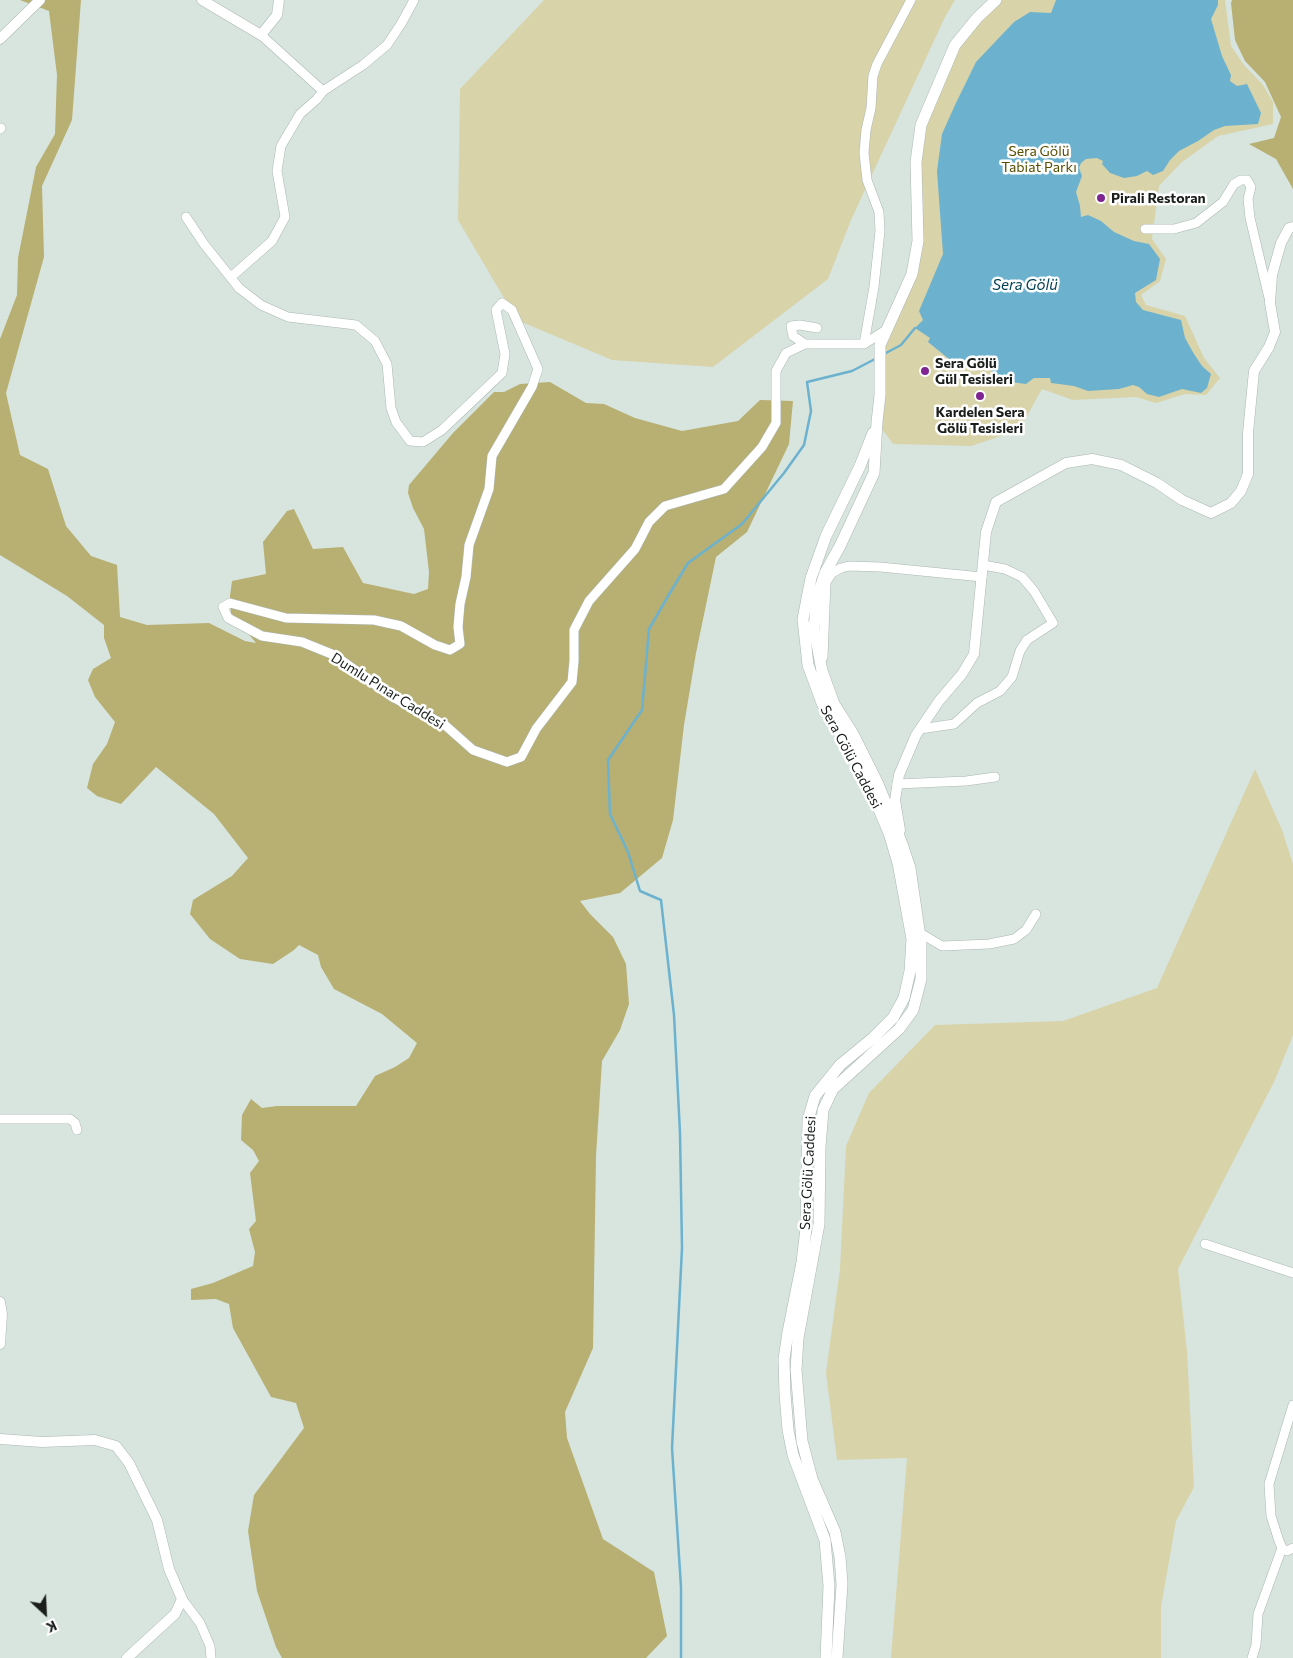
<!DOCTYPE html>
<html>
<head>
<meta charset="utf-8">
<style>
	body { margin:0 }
	#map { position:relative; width:1293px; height:1658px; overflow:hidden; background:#d7e5de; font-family:Commissioner,sans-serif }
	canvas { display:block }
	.north { position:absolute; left:20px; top:1588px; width:50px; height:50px; -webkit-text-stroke:4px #fff; paint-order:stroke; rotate:155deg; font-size:14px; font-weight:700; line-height:20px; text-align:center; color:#1a1f1c }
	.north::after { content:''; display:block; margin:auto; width:18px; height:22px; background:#1a1f1c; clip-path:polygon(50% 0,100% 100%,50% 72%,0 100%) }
</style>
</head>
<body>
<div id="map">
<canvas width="1293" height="1658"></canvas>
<div class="north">K</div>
</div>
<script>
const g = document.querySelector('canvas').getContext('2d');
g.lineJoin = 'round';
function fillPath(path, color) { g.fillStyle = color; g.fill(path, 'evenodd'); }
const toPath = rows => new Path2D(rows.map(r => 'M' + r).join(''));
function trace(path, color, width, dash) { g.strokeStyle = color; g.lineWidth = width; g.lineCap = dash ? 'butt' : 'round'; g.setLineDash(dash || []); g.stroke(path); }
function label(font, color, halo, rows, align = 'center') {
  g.font = font + ' Commissioner,sans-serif'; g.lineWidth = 5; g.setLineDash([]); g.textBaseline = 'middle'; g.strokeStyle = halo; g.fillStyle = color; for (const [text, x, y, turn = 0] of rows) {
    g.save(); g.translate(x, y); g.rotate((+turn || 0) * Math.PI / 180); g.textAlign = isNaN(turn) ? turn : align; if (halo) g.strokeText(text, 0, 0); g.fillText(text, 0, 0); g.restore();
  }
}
const green = toPath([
	[544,0,955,0,945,17,851,220,828,279,713,367,612,360,517,320,458,220,460,89],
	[996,0,1225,0,1231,46,1244,65,1263,85,1273,102,1273,124,1218,136,1182,162,1159,186,1152,239,1166,259,1160,281,1141,295,1146,305,1185,316,1204,358,1220,378,1206,395,1185,394,1156,403,1136,397,1073,400,1042,389,1019,430,971,446,893,444,877,422,880,345,912,274,921,125,955,45],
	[1255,769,1282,830,1293,864,1293,1035,1275,1080,1178,1269,1187,1351,1194,1487,1176,1521,1161,1607,1161,1658,891,1658,907,1458,837,1460,826,1373,840,1269,846,1146,869,1093,935,1025,1063,1021,1157,988]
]);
const forest = toPath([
	[20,0,81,0,72,120,42,186,44,257,6,393,20,455,48,469,66,526,91,556,117,565,120,617,147,625,209,623,245,641,256,643,231,613,230,596,232,581,266,574,263,542,287,511,294,509,313,549,343,547,363,583,414,594,428,589,429,572,424,529,413,508,408,493,409,485,453,433,494,392,504,392,520,384,550,382,586,403,604,404,635,418,682,431,738,421,760,400,793,401,789,444,747,532,716,557,696,653,684,725,673,820,662,858,620,893,580,901,590,914,613,937,626,964,629,1004,620,1030,602,1061,596,1156,593,1348,565,1412,567,1438,603,1539,654,1572,667,1636,646,1658,282,1658,276,1647,257,1591,248,1531,254,1495,304,1428,296,1403,271,1397,233,1328,229,1304,216,1299,191,1300,191,1289,213,1283,253,1266,255,1252,249,1229,256,1221,250,1173,259,1161,253,1150,241,1140,242,1115,251,1099,262,1108,277,1106,356,1106,375,1076,395,1067,409,1058,417,1043,382,1014,334,989,321,967,318,955,299,945,294,950,273,964,240,959,210,939,190,914,193,900,232,876,248,858,214,814,156,767,121,804,97,796,87,788,93,764,107,744,115,722,95,697,88,680,93,669,111,658,104,638,104,625,67,596,0,555,0,339,17,295,18,258,36,167,55,134,57,75,49,11],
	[1232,0,1293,0,1293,189,1276,159,1249,144,1274,138,1281,117,1265,82,1245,61,1235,40,1231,3]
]);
const water = toPath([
	[1056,0,1218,0,1218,5,1211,19,1222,56,1231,75,1230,81,1237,86,1247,84,1261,113,1258,124,1225,126,1214,130,1198,141,1179,151,1170,160,1163,171,1153,175,1147,171,1137,176,1124,178,1110,173,1102,164,1103,161,1097,158,1086,159,1081,163,1079,168,1082,176,1076,192,1080,206,1081,217,1088,215,1101,221,1114,232,1134,241,1149,244,1160,259,1156,280,1135,293,1136,302,1143,310,1181,320,1185,338,1194,354,1202,366,1211,374,1207,388,1201,393,1182,389,1159,397,1147,394,1139,387,1133,385,1119,389,1088,391,1074,386,1051,383,1050,378,1034,378,1026,384,994,380,990,365,986,363,960,368,928,342,930,338,915,328,923,320,919,311,943,254,937,171,942,134,955,105,976,62,1014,22,1030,12,1051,13]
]);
const stream = toPath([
	[884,354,901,345,915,328],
	[681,1658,681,1587,672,1448,682,1248,680,1133,674,1015,661,900,640,891,628,852,610,814,608,760,642,710,649,629,671,591,688,563,742,524,784,473,804,445,811,411,807,382,852,371,877,358]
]);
const minor = toPath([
	[323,91,363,65,387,45,401,24,414,0],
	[0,129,1,128],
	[186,217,204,244,239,288,261,305,288,317,356,325,375,341,387,364,391,408,396,422,410,441,423,442,442,430,502,373,505,354,496,310,502,303,512,310,538,369,532,387,492,456,489,489,469,545,466,577,460,604,458,627,460,644,450,650,435,645,401,626,374,620,286,618,230,603,223,607,228,618,262,636,302,642,334,655,391,696,446,726,473,750,507,762,521,757,536,729,572,682,574,661,574,630,589,601,635,549,649,522,665,506,724,489,762,447,776,423,776,371,786,353,805,344,864,344,886,330],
	[1145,229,1174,229,1196,223,1223,202,1234,184,1241,180,1247,180,1251,187,1248,199,1250,218,1269,298],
	[231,277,272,241,285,217,277,171,281,146,300,114,317,99,323,91,261,35],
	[805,344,793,336,791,326,800,325,817,328],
	[864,344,874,287,880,231,879,212,867,180,864,153,866,130,871,108,873,76,877,64,911,0],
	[823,657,826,582,832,573,841,568,849,566,880,567,982,577],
	[920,729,954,724,977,703,1000,691,1012,677,1020,651,1027,640,1053,623,1034,591,1022,577,1005,569,983,565],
	[897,784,966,781,995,777],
	[915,930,942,946,989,944,1014,939,1026,930,1036,914],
	[0,1119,70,1119,75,1123,77,1130],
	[1205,1244,1293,1273],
	[1293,1405,1269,1484,1271,1516,1279,1541,1282,1548,1287,1551,1293,1548],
	[182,1599,200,1623,210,1646,211,1658],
	[1252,1658,1256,1645,1258,1614,1282,1548]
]);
const tertiary = toPath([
	[202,0,261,35,277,15,279,0],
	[0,39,40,0],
	[900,830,895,800,899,775,916,735,939,701,962,674,974,654,986,532,996,502,1066,463,1092,459,1121,465,1157,483,1182,500,1211,513,1231,503,1241,491,1248,474,1248,433,1254,371,1269,347,1275,332,1270,303,1272,275,1281,243,1289,228,1293,227],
	[0,1302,2,1314,0,1344],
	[0,1439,42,1442,95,1440,116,1446,129,1463,157,1520,169,1569,182,1599,175,1614,127,1658]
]);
const secondary = toPath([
	[826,1658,829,1586,825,1540,793,1455,788,1430,785,1394,784,1359,788,1332,802,1262,806,1229,808,1120,815,1096,840,1065,873,1038,893,1018,904,998,910,971,912,939,898,863,889,833,868,783,822,703,808,665,803,619,811,578,826,536,860,466,873,433],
	[837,1658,842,1584,840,1557,835,1532,812,1479,802,1441,796,1370,798,1338,819,1224,820,1147,823,1110,833,1089,899,1029,913,1010,921,979,921,944,910,868,902,844,878,784,853,734,834,704,822,671,814,628,817,598,825,573,840,546,874,473,877,422,880,395,880,345,912,274,918,241,916,162,921,125,955,45,977,18,996,0]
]);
const markers = [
	[1101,198,5,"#7e2592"],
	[925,371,5,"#7e2592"],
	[980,396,5,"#7e2592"]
];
const parkNames = [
	["Sera Gölü",1039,151],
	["Tabiat Parkı",1039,167]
];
const poiNames = [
	["Pirali Restoran",1111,198],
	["Sera Gölü",935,363],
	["Gül Tesisleri",935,379],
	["Kardelen Sera",980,412,"center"],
	["Gölü Tesisleri",980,428,"center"]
];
const streetNames = [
	["Dumlu Pınar Caddesi",388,691,32],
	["Sera Gölü Caddesi",851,757,62],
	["Sera Gölü Caddesi",808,1173,-87]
];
const waterNames = [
	["Sera Gölü",1025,285]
];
fillPath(green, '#d9d3a9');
fillPath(forest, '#b8af72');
fillPath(water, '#6cb2ce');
trace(stream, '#6cb2ce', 2.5);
trace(minor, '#abb7b1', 10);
trace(tertiary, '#abb7b1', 11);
trace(secondary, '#abb7b1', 12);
trace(minor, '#fff', 9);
trace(tertiary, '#fff', 10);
trace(secondary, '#fff', 11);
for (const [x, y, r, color] of markers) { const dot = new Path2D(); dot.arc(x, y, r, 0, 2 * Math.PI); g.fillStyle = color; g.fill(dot); trace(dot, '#fff', 2); }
label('14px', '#584e00', '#fff', parkNames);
label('bold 14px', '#1a1f1c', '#fff', poiNames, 'left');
label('14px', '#1a1f1c', '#fff', streetNames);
label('italic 15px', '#024256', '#fff', waterNames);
</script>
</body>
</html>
